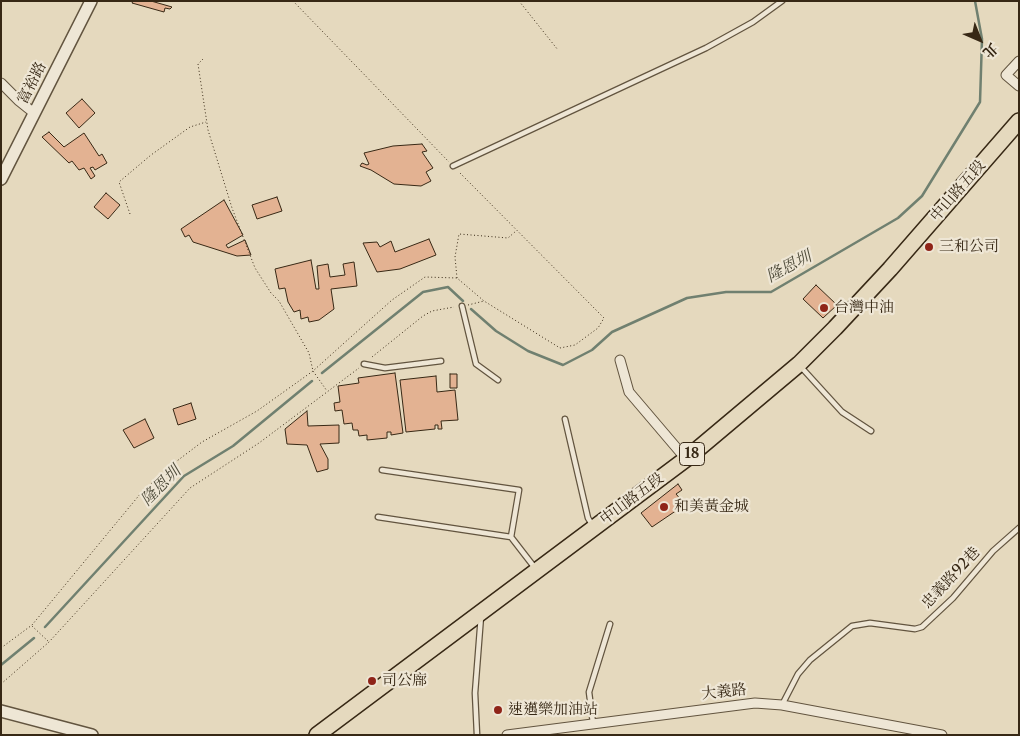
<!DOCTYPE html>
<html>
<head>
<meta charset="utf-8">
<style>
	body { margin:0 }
	#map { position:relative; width:1020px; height:736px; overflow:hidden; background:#e5d9be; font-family:"Libre Caslon Text","Noto Serif TC",serif }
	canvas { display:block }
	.frame { position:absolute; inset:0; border:2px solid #372815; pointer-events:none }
	.north { position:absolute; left:955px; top:15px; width:50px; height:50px; -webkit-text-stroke:4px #eee6d5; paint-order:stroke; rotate:136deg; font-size:14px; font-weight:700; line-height:20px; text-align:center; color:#372815 }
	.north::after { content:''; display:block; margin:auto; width:18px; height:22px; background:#372815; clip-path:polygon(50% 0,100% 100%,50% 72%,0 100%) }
</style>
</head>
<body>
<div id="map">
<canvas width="1020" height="736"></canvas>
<div class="frame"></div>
<div class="north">北</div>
</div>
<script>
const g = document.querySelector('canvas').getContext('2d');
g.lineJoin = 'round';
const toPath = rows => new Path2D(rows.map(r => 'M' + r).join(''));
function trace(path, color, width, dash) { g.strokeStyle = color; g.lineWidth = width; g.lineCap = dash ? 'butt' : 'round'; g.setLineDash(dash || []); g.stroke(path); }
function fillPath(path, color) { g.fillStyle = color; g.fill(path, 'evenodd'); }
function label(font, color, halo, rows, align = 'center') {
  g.font = font + ' "Libre Caslon Text","Noto Serif TC",serif'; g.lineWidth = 4.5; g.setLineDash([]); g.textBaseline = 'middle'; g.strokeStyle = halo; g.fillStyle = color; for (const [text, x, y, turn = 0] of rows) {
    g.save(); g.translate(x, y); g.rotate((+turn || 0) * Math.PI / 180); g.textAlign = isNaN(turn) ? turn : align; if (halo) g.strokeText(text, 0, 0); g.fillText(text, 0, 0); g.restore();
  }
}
const stream = toPath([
	[471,309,496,331,528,351,563,365,592,350,612,332,687,298,726,292,771,292,898,218,922,196,980,102,982,39,975,1],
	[322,373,423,292,448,287,463,301],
	[45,627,184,476,233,446,312,381],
	[1,665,34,638]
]);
const building = toPath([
	[133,1,151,1,172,7,170,9,165,8,164,12,132,3,133,1],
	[82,99,95,113,79,128,66,113,82,99],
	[49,132,64,147,84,133,99,156,102,154,107,163,95,170,93,167,90,168,95,176,91,179,84,168,79,170,72,161,69,163,42,137,49,132],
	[422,144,427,151,422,152,433,168,426,172,431,181,421,186,394,184,371,170,360,166,362,163,367,165,369,164,364,153,393,146,422,144],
	[106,193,120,205,108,219,94,207,106,193],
	[277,197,282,211,257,219,252,205,277,197],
	[224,200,243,235,226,245,228,248,245,240,251,255,237,256,193,242,189,235,185,237,181,229,224,200],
	[429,239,436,255,400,269,377,272,363,243,377,242,380,247,391,241,395,252,429,239],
	[311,260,316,289,319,289,317,266,328,264,330,277,345,275,343,264,354,262,357,286,331,289,334,309,319,320,309,322,308,317,301,319,300,310,294,312,288,302,285,288,279,289,275,269,311,260],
	[816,285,837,305,823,318,803,299,816,285],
	[395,373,403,433,391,435,391,432,387,432,387,438,367,440,367,435,359,436,358,430,353,430,352,423,344,424,342,410,335,411,334,403,340,402,338,386,359,383,358,378,395,373],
	[450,374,457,374,457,388,450,388,450,374],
	[436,376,437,392,455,390,458,420,441,421,442,429,438,429,438,425,435,425,435,429,406,432,400,380,436,376],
	[191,403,196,419,178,425,173,409,191,403],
	[307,411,308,426,339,425,339,443,320,444,328,459,328,469,317,472,307,445,287,444,285,429,307,411],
	[145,419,154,438,134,448,123,430,145,419],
	[678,484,682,490,676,494,683,502,678,506,680,508,652,527,641,513,678,484]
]);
const path = toPath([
	[293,1,449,162],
	[519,1,558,50],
	[203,59,198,64,208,130,232,208,255,268,271,293,279,301,309,353,313,371,327,391],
	[130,214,119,182,151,155,190,127,206,122],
	[457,278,455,257,459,234,508,238,516,231],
	[468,305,484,301],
	[372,357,423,316,432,311,454,307],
	[32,626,49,642],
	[1,648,32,625,141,493,169,467,202,442,257,411,313,371,392,300,425,277,457,278,484,301,560,348,575,345,598,328,604,318,459,172],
	[1,684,49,642,190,488,259,443,359,368]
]);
const service = toPath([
	[453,166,706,48,753,22,782,1],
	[462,306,476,364,498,380],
	[364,364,385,368,441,361],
	[801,367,842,412,871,431],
	[565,419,588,518,593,526],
	[382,470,519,490,511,537],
	[378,517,511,537,535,568],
	[782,705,798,674,810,660,852,626,870,623,915,629,922,627,953,598,993,551,1019,528],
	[593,723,589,692,610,624],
	[477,735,475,693,481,616]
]);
const minor = toPath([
	[1019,61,1006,75,1019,86],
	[1,83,19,101,34,113],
	[620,360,629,392,686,459],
	[507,735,755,703,782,705,942,735]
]);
const tertiary = toPath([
	[1,179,91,1],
	[1,711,92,735]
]);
const primary = toPath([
	[317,735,686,459,799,364,835,328,890,269,1019,121]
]);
const markers = [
	[929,247,5,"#8f2418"],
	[824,308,5,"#8f2418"],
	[664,507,5,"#8f2418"],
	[372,681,5,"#8f2418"],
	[498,710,5,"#8f2418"]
];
const shields = [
	[692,454,25]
];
const shieldNames = [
	["18",692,454]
];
const streetNames = [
	["富裕路",32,83,-63],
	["中山路五段",958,191,-49],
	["中山路五段",632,499,-37],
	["忠義路92巷",951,578,-47],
	["大義路",724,692,-6]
];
const poiNames = [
	["三和公司",939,247],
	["台灣中油",834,308],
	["和美黃金城",674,507],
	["司公廍",382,681],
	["速邁樂加油站",508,710]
];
const waterNames = [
	["隆恩圳",789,267,-28],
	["隆恩圳",161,486,-45]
];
trace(stream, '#708070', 2.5);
fillPath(building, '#e3b292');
trace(building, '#372815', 1);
trace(service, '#62543f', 7);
trace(minor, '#62543f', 11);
trace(tertiary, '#62543f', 14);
trace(primary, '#372815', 18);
trace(path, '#372815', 1, [1, 2.5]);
trace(service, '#eee6d5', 4.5);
trace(minor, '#eee6d5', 9);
trace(tertiary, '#eee6d5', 11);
trace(primary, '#e5d9be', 15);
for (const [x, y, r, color] of markers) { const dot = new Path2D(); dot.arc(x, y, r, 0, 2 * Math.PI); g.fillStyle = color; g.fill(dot); trace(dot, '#eee6d5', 2); }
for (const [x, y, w] of shields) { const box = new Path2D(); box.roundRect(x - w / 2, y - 11.5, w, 23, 4); g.fillStyle = '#eee6d5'; g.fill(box); trace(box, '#372815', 1); }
label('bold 14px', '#372815', null, shieldNames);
label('15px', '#372815', '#eee6d5', streetNames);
label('15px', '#372815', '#eee6d5', poiNames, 'left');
label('italic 16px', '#4f4c3b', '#eee6d5', waterNames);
</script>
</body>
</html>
